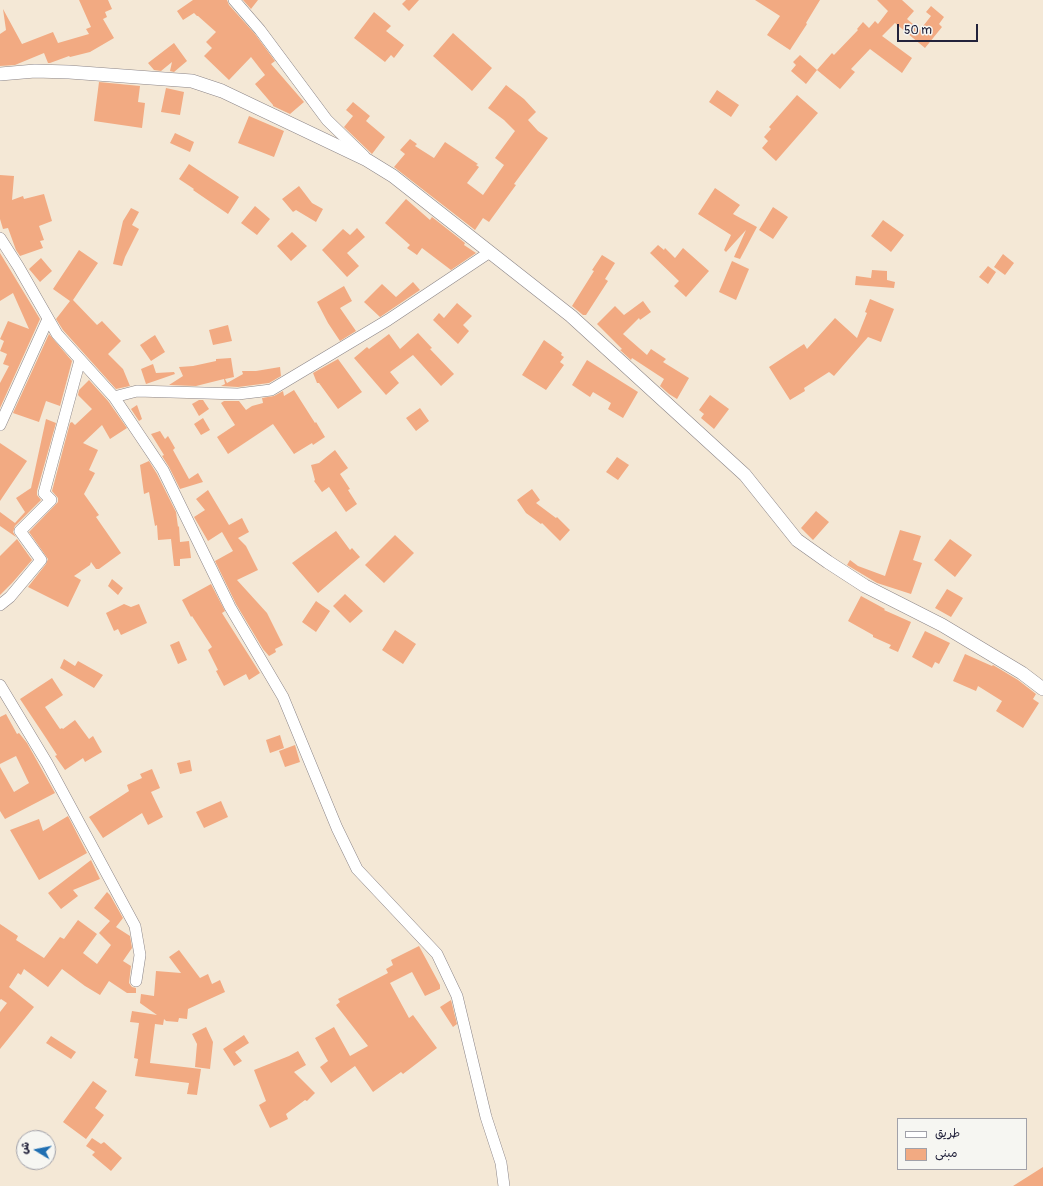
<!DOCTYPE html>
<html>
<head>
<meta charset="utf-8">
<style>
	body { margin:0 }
	#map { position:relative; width:1043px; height:1186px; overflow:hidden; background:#f4e8d6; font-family:Pangolin,"Playpen Sans Arabic",sans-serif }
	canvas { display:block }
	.legend { position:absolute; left:897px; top:1118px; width:130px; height:52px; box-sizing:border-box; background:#f6f6f2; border:1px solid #a1a1a9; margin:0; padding:5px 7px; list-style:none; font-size:12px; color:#22223b }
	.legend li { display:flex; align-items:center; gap:8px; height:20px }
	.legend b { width:20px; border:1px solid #a1a1a9 }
	.north { position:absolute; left:16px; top:1130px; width:40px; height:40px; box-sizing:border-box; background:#f6f6f2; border:1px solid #a1a1a9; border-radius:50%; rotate:280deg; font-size:11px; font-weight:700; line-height:16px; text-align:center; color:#22223b }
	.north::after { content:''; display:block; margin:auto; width:14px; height:18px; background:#1f6fb2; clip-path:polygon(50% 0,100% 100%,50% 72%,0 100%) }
	.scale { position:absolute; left:897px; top:24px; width:81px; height:18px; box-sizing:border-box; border:2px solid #22223b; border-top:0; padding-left:5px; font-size:12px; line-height:14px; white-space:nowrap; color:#22223b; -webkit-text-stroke:3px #f6f6f2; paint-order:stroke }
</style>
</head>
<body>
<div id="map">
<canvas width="1043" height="1186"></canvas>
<ul class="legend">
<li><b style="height:5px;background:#fff"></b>طريق</li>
<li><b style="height:11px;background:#f2aa82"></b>مبنى</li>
</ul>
<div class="north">ش</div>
<div class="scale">50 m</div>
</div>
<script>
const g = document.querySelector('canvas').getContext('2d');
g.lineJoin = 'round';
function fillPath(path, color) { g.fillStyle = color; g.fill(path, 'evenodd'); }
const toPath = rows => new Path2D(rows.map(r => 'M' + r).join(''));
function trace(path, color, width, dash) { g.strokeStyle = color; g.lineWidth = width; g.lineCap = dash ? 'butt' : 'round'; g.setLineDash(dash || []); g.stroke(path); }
const building = toPath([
	[79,0,108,0,112,9,105,12,107,17,103,19,114,38,90,52,70,57,69,56,50,63,48,63,44,53,15,65,0,66,0,34,6,30,3,9,22,44,53,32,58,43,89,34,86,29,91,27],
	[193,0,227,0,229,5,255,34,275,61,271,64,304,102,290,114,273,106,273,105,255,84,265,75,251,57,229,80,204,56,212,48,206,42,216,32,198,16,197,16,194,13,183,20,177,11],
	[243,0,258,0,251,9],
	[406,0,419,0,409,11,402,4],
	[755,0,820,0,806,23,807,24,790,50,767,35,780,16],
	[877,0,902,0,914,11,907,19,920,30,931,16,926,12,931,6,944,17,939,24,942,27,925,48,895,23,882,36,912,58,902,73,870,49,851,69,855,72,840,89,817,70,832,53,834,55,858,30,857,29,863,22,869,28,875,21,878,24,888,11],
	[374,12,391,26,386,31,404,45,394,58,391,55,385,62,354,38],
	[453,33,492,68,472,91,433,56],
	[174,43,187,61,174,72,170,71,172,62,161,71,154,70,148,63],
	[800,55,817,70,806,84,791,71,796,65,793,62],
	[99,82,140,86,138,102,145,103,142,128,94,121],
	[506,85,524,99,536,112,528,120,538,131,548,138,514,184,516,185,489,222,483,218,475,230,394,167,405,154,400,150,410,139,417,144,415,146,434,158,445,142,478,164,476,165,479,167,467,183,483,195,504,165,495,158,515,131,504,120,488,108],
	[166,88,184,92,180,115,161,112],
	[717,90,739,105,731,117,709,102],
	[797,95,818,113,776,161,762,148,768,141,764,137,771,129,769,127],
	[353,102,370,116,366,121,385,137,372,154,344,127,353,116,346,110],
	[249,116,284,131,274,157,238,143],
	[175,133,194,142,190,152,170,143],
	[189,164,239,197,228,214,193,190,194,189,179,179],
	[0,175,14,176,12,200,23,196,24,199,44,194,52,221,39,226,44,240,40,241,43,248,20,256,16,250,8,228,3,229,0,219],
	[299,186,312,203,323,209,316,222,296,210,293,212,282,199],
	[715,188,740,205,733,214,757,227,740,259,734,257,746,230,726,252,724,250,731,235,698,214],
	[406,199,430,220,432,217,465,243,464,245,476,253,451,270,422,248,417,255,407,248,410,245,385,223],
	[255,206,270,219,257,235,241,223],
	[773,207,788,217,773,239,759,230],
	[131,208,139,212,132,225,139,229,125,257,122,266,113,264,123,221],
	[883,220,904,235,891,252,871,236],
	[357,228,365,237,347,253,359,266,347,277,322,250,343,229,350,235],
	[292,232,307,246,291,261,277,246],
	[658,245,664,250,665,248,675,258,683,248,709,271,686,297,674,286,679,281,650,253],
	[79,250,98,263,73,300,97,325,102,321,121,341,108,354,123,369,130,386,116,389,63,330,56,319,70,301,53,289],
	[0,253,40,319,0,408,0,383,9,366,3,364,7,354,0,351,4,341,0,339,8,321,29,329,13,293,0,301],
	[1003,254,1014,263,1005,275,994,267],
	[602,255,615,263,605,279,608,281,586,315,583,315,572,306,594,271,592,270],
	[41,258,52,271,40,282,29,269],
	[732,261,749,269,736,300,719,292],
	[988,266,996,272,988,284,979,277],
	[872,270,887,271,887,280,895,282,894,288,855,285,856,276,871,278],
	[413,282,420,290,380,317,364,302,382,284,396,297],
	[344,286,352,301,340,308,356,331,340,341,328,323,317,302],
	[870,299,894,309,881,342,868,337,834,376,829,372,804,388,805,391,790,400,769,367,804,344,807,349,835,318,857,338,867,313,865,312],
	[643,301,651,312,640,320,639,318,623,334,647,355,651,349,666,359,663,362,689,378,677,399,669,394,660,386,664,379,632,358,631,360,620,350,622,349,597,324,615,306,624,315],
	[457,303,472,316,463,325,469,331,458,344,433,320,439,313,444,318],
	[228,325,232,341,213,345,209,330],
	[418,333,432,348,430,349,454,374,441,386,413,355,390,372,399,383,386,395,354,358,367,347,369,349,389,334,400,349],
	[49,334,72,361,60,406,46,401,39,422,13,413],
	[155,335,165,352,151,361,140,345],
	[544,340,562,353,561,355,564,357,560,362,564,365,546,390,522,375],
	[231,358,234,377,225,379,227,383,243,374,242,371,256,371,280,367,281,376,269,383,238,387,221,386,225,384,224,379,196,386,169,385,183,376,179,367,193,366,216,361,216,359],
	[338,359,362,392,338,409,319,383,317,383,313,373],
	[587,360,638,392,623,418,608,409,611,403,593,392,590,397,572,385],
	[153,364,156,373,174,372,175,374,146,384,141,369],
	[89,380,108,401,127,428,110,439,102,425,83,443,98,450,89,470,95,473,84,494,99,515,96,517,121,553,99,569,96,569,91,562,90,565,74,576,81,580,68,607,28,587,46,564,48,559,29,532,58,502,58,498,52,491,70,423,72,422,75,425,92,409,78,395,79,390],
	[294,390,315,423,316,422,325,437,313,445,312,443,294,454,273,424,228,454,217,437,235,425,221,403,224,401,239,401,246,410,252,406,263,403,262,398,274,396,283,391,284,396],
	[710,395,729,409,714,429,701,418,704,414,699,410],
	[199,400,203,400,209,409,199,416,192,404],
	[137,405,142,419,139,421,131,409],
	[420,408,429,421,416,431,406,418],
	[203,418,210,430,201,435,194,424],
	[46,419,56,423,37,491,37,495,41,500,15,526,13,532,16,537,0,526,0,512,15,523,25,512,16,498,31,488],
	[160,431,165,439,168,436,175,448,173,450,189,479,198,473,203,482,180,489,169,467,162,456,164,455,151,434],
	[0,443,27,461,0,501],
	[335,450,348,468,340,474,350,489,348,490,357,504,346,512,329,487,322,492,314,481,315,480,311,465,319,463],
	[617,457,629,465,618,480,606,472],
	[149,461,157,474,176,512,178,527,179,526,180,542,189,541,191,558,180,559,180,566,174,566,171,539,158,540,157,525,155,526,149,492,144,494,140,465],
	[532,489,540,500,536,503,556,518,557,517,570,530,560,541,542,523,541,524,526,513,517,500],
	[208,490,229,525,242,518,249,532,238,538,246,546,258,570,237,580,267,613,283,645,275,649,276,652,269,656,263,649,236,604,215,561,233,551,222,532,208,541,194,517,205,510,196,499],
	[816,511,829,522,813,540,801,528],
	[900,530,921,536,913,560,922,563,911,594,877,583,847,565,850,560,858,566,885,576],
	[336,531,350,550,352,548,360,557,318,593,292,563],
	[395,535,414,553,384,583,365,565],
	[17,539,32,560,13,582,0,595,0,556],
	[950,539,972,555,955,577,934,560],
	[112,579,123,588,118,595,108,586],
	[211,584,225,611,222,613,260,673,249,680,246,674,224,686,216,671,218,670,208,650,212,647,192,616,191,617,182,600],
	[947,589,963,598,951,617,935,608],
	[345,594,363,611,350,623,333,606],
	[861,596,885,609,884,610,911,622,898,652,889,648,891,645,873,637,873,635,848,621],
	[316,601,330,611,316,632,302,622],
	[124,604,131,607,139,604,147,623,121,635,118,629,114,631,106,613],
	[395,630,416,644,403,664,382,650],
	[925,631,950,643,939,664,935,662,932,668,912,657],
	[179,641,187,660,178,664,170,645],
	[965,654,992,666,993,665,1018,680,1036,694,1033,699,1039,703,1023,728,996,711,1002,701,978,686,976,691,953,681],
	[64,659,75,666,78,661,103,675,94,688,60,668],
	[52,678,63,695,45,707,60,729,62,728,63,729,75,720,89,739,93,736,102,752,85,762,83,758,65,770,55,756,57,755,46,738,20,699],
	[6,714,17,734,19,733,27,743,55,793,5,819,0,811,0,767,14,792,29,783,16,756,0,764,0,717],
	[280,735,284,748,270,753,266,740],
	[295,745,300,762,285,767,279,751],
	[190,760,192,771,180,774,177,763],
	[152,769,160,788,151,792,163,817,148,825,142,813,103,838,89,817,129,791,127,785,142,778,140,774],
	[221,801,228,817,204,828,196,812],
	[68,816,87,853,39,880,10,830,39,819,43,831],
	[91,860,100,879,73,890,78,896,61,909,48,893],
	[107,892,110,895,123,918,116,927,130,936,132,948,123,961,131,966,129,983,132,987,136,988,136,993,127,993,109,981,100,995,85,986,62,969,48,987,24,969,21,975,18,973,9,987,34,1007,0,1049,0,1012,7,1003,1,999,0,1000,0,924,18,936,16,940,44,958,60,937,64,939,78,920,97,934,83,953,97,964,111,945,99,933,110,921,94,908],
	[419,946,440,985,440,989,425,996,412,972,390,983,409,1018,413,1015,437,1048,403,1074,401,1072,373,1092,355,1066,331,1083,320,1067,328,1061,315,1038,334,1027,350,1056,368,1046,336,1005,340,1002,338,999,388,973,386,969,393,965,391,960],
	[179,950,200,978,208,974,212,984,220,980,225,992,188,1009,187,1019,179,1018,178,1022,166,1021,164,1019,163,1025,155,1024,150,1063,201,1069,197,1095,187,1094,189,1083,135,1076,138,1059,134,1058,139,1023,130,1022,132,1011,157,1015,140,1003,141,994,154,996,156,971,181,973,169,957],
	[451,1000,457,1024,453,1027,440,1007],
	[206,1027,213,1042,210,1069,195,1067,197,1044,192,1034],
	[244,1035,249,1043,235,1052,242,1061,234,1066,223,1049],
	[51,1036,76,1052,71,1059,46,1043],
	[298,1051,306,1065,294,1072,315,1093,307,1101,305,1100,286,1114,288,1119,270,1128,259,1105,266,1101,254,1070,289,1056],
	[93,1081,107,1091,95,1108,104,1115,86,1139,63,1122],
	[92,1138,101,1144,104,1142,122,1158,111,1171,92,1155,95,1152,86,1146],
	[1043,1167,1043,1186,1013,1186]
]);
const minor = toPath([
	[234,0,260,30,327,120,364,156],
	[0,238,18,266,57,334,114,397,163,470,230,607,283,697,337,828,357,869,437,954,457,996,486,1117,501,1163,504,1186],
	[114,397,137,391,238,394,271,390,388,320,490,252],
	[0,425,48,319],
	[0,605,10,597,41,560,20,531,51,500,44,493,80,360],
	[0,685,47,763,135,926,140,955,136,981]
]);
const tertiary = toPath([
	[0,74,35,71,69,72,192,81,222,91,367,160,393,176,571,316,745,475,797,540,828,562,865,586,942,625,1022,673,1043,689]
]);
fillPath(building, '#f2aa82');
trace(minor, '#8b8588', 12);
trace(tertiary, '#8b8588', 14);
trace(minor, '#fff', 11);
trace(tertiary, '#fff', 13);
</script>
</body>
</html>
